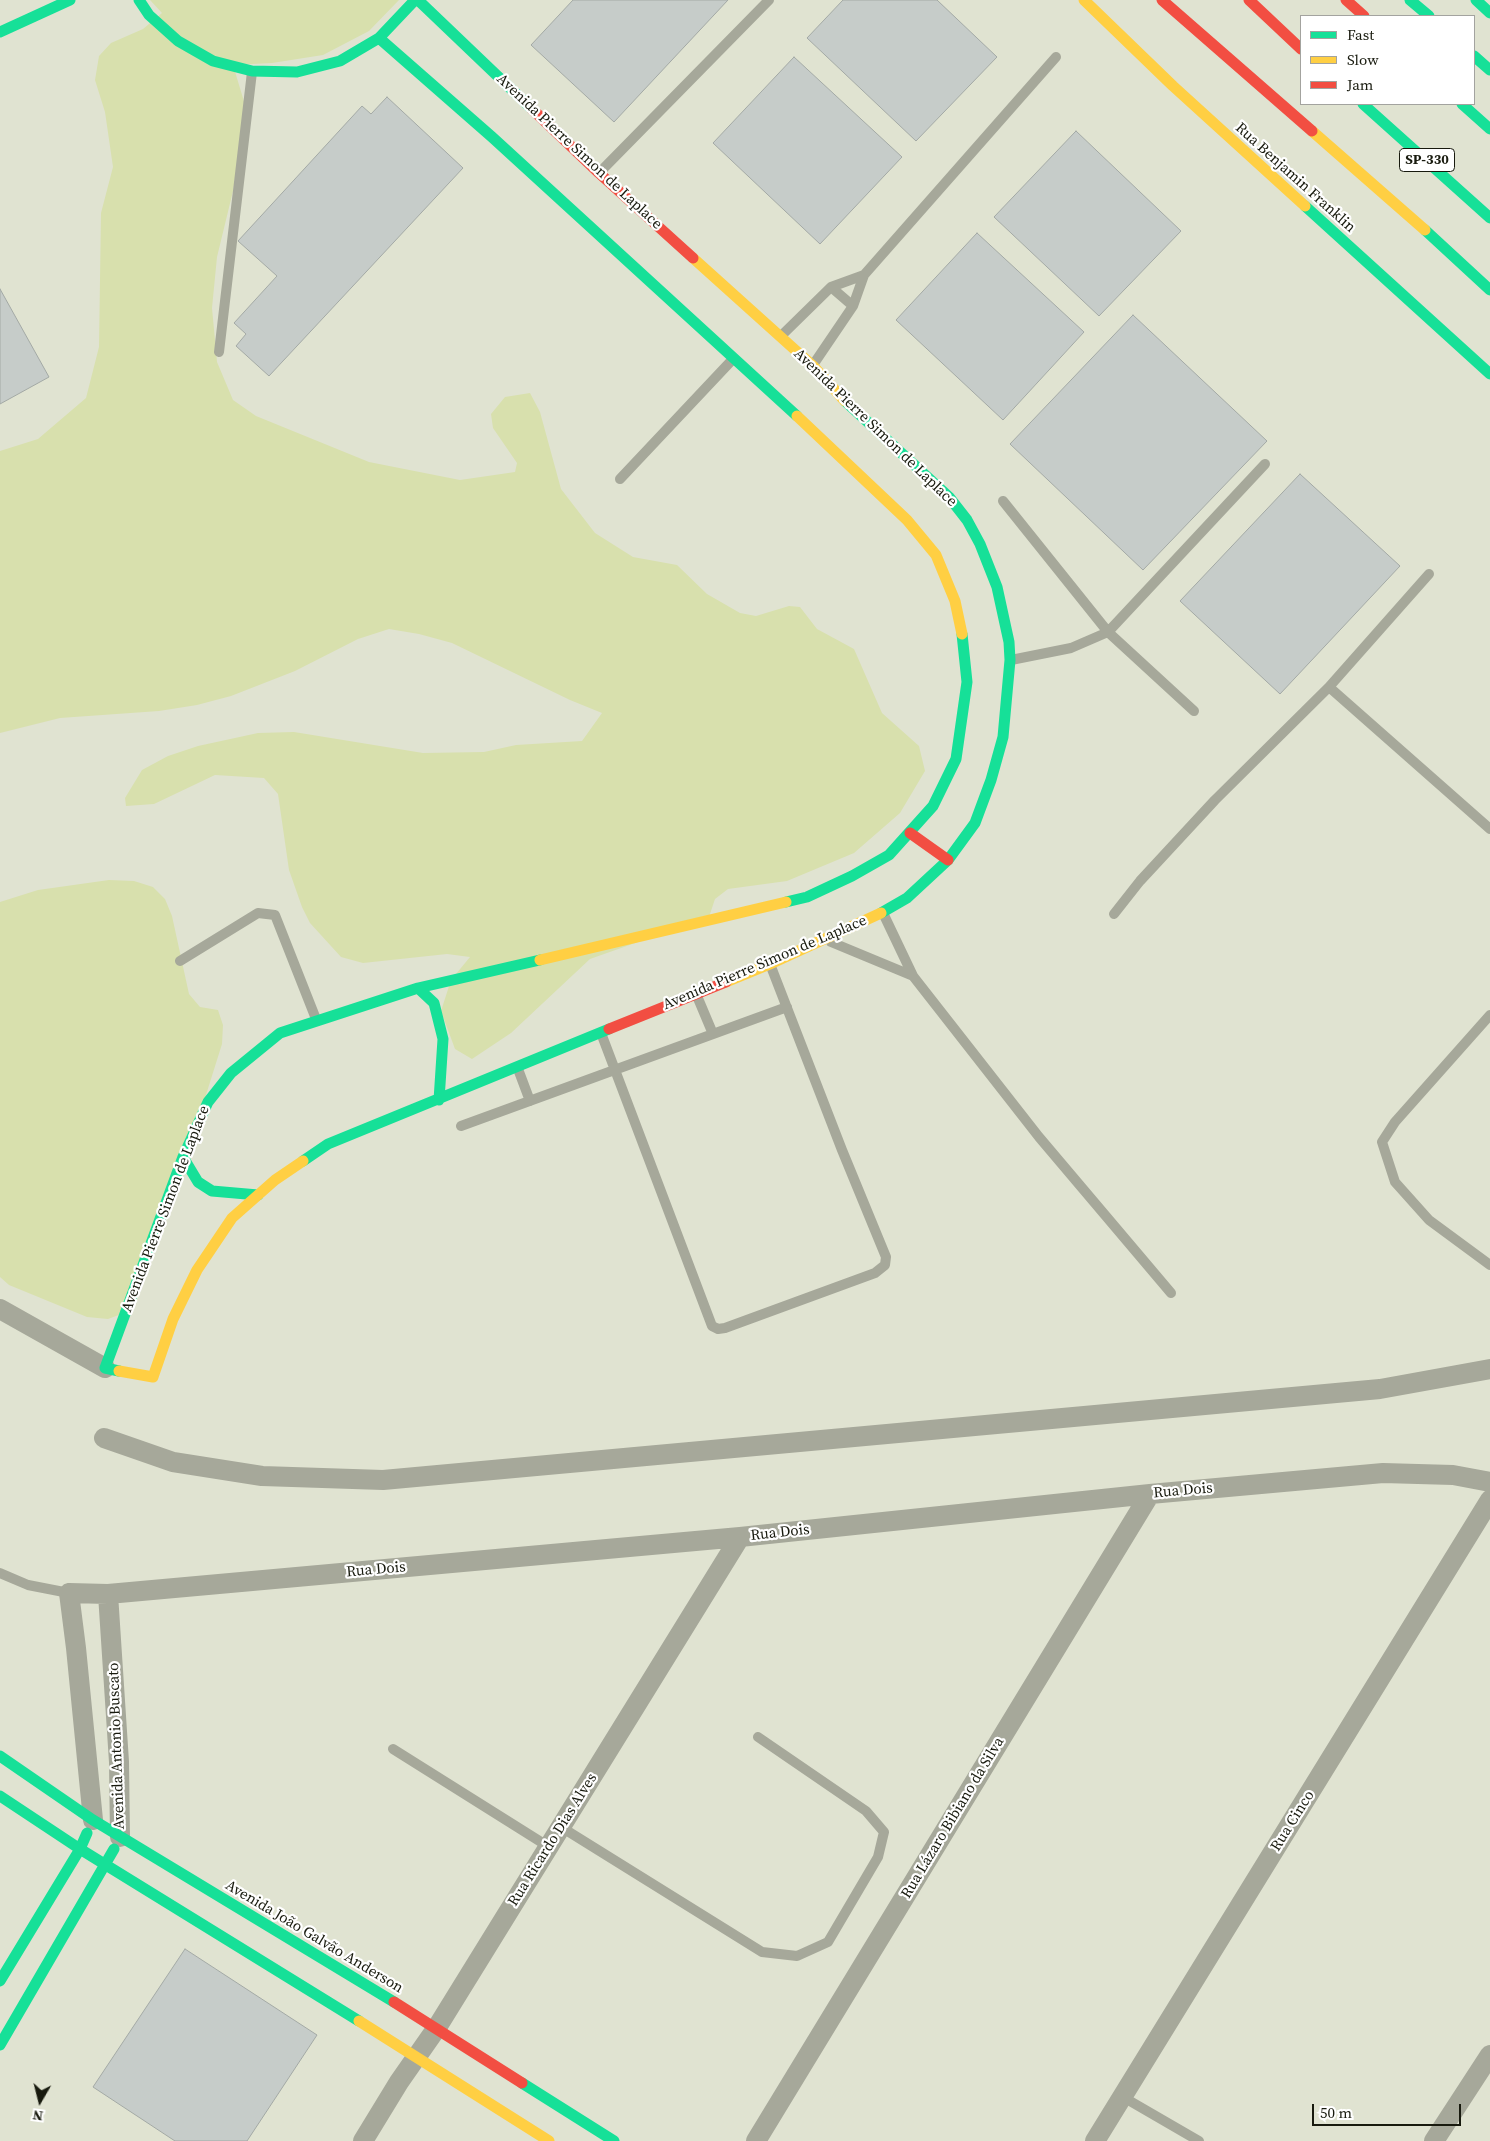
<!DOCTYPE html>
<html>
<head>
<meta charset="utf-8">
<style>
	body { margin:0 }
	#map { position:relative; width:1490px; height:2141px; overflow:hidden; background:#e0e3d1; font-family:"Source Serif 4",serif }
	canvas { display:block }
	.legend { position:absolute; left:1300px; top:15px; width:175px; height:90px; box-sizing:border-box; background:#fff; border:1px solid #a3a39f; margin:0; padding:6px 9px; list-style:none; font-size:15px; color:#181a0e }
	.legend li { display:flex; align-items:center; gap:10px; height:25px }
	.legend b { width:25px; border:1px solid #a3a39f }
	.north { position:absolute; left:15px; top:2076px; width:50px; height:50px; -webkit-text-stroke:4px #fff; paint-order:stroke; rotate:188deg; font-size:14px; font-weight:700; line-height:20px; text-align:center; color:#181a0e }
	.north::after { content:''; display:block; margin:auto; width:18px; height:22px; background:#181a0e; clip-path:polygon(50% 0,100% 100%,50% 72%,0 100%) }
	.scale { position:absolute; left:1312px; top:2104px; width:149px; height:22px; box-sizing:border-box; border:2px solid #181a0e; border-top:0; padding-left:6px; font-size:15px; line-height:18px; white-space:nowrap; color:#181a0e; -webkit-text-stroke:4px #fff; paint-order:stroke }
</style>
</head>
<body>
<div id="map">
<canvas width="1490" height="2141"></canvas>
<ul class="legend">
<li><b style="height:6px;background:#16e098"></b>Fast</li>
<li><b style="height:6px;background:#ffcf43"></b>Slow</li>
<li><b style="height:6px;background:#f24e42"></b>Jam</li>
</ul>
<div class="north">N</div>
<div class="scale">50 m</div>
</div>
<script>
const g = document.querySelector('canvas').getContext('2d');
g.lineJoin = 'round';
function fillPath(path, color) { g.fillStyle = color; g.fill(path, 'evenodd'); }
const toPath = rows => new Path2D(rows.map(r => 'M' + r).join(''));
function trace(path, color, width, dash) { g.strokeStyle = color; g.lineWidth = width; g.lineCap = dash ? 'butt' : 'round'; g.setLineDash(dash || []); g.stroke(path); }
function label(font, color, halo, rows, align = 'center') {
  g.font = font + ' "Source Serif 4",serif'; g.lineWidth = 4.5; g.setLineDash([]); g.textBaseline = 'middle'; g.strokeStyle = halo; g.fillStyle = color; for (const [text, x, y, turn = 0] of rows) {
    g.save(); g.translate(x, y); g.rotate((+turn || 0) * Math.PI / 180); g.textAlign = isNaN(turn) ? turn : align; if (halo) g.strokeText(text, 0, 0); g.fillText(text, 0, 0); g.restore();
  }
}
const green = toPath([
	[150,0,399,0,369,31,323,55,272,63,233,65,246,108,233,191,217,257,212,308,217,362,233,400,256,416,369,462,460,480,515,472,517,463,493,428,491,414,505,397,530,393,540,412,561,489,595,533,633,557,677,565,707,594,740,613,756,616,789,606,800,607,817,629,854,649,882,713,919,746,925,771,900,813,854,853,787,881,728,889,715,899,709,917,590,959,511,1033,472,1059,455,1049,441,1011,451,980,470,957,447,954,363,963,341,957,310,923,302,907,289,870,278,794,264,778,215,775,154,804,126,806,125,798,142,770,168,756,198,746,258,733,294,732,423,753,484,752,516,745,582,741,602,713,570,700,452,643,419,634,389,629,358,639,295,671,231,696,197,705,159,711,60,718,0,733,0,451,38,439,86,398,99,347,101,213,113,167,105,112,95,80,99,56,111,43,143,29,162,13],
	[109,880,134,881,153,887,165,899,172,916,189,994,200,1007,218,1010,223,1025,222,1044,189,1149,124,1313,108,1319,87,1317,9,1285,0,1277,0,902,38,890]
]);
const building = toPath([
	[573,0,728,0,614,122,531,45,573,0],
	[843,0,937,0,997,57,916,141,807,38,843,0],
	[794,57,902,157,820,244,713,143,794,57],
	[387,97,463,168,269,376,236,346,246,334,234,323,277,276,238,241,362,106,371,114,387,97],
	[1076,131,1181,231,1099,316,994,217,1076,131],
	[977,233,1084,332,1003,420,896,320,977,233],
	[0,289,49,377,0,404,0,289],
	[1133,315,1267,441,1143,570,1010,444,1133,315],
	[1300,474,1400,566,1280,694,1180,601,1300,474],
	[185,1949,317,2035,247,2141,175,2141,93,2087,185,1949]
]);
const lane = toPath([
	[600,172,769,0],
	[831,287,853,306],
	[782,335,831,287,864,275],
	[219,352,252,72],
	[813,365,853,306,864,275,1056,57],
	[620,479,733,359],
	[1003,501,1108,632,1194,711],
	[1011,660,1071,648,1108,632,1265,464],
	[1329,687,1490,829],
	[883,913,913,976,1039,1137,1171,1293],
	[1114,914,1140,881,1215,800,1329,687,1429,574],
	[831,942,913,976],
	[180,961,258,913,275,915,316,1019],
	[697,996,713,1034],
	[1490,1015,1395,1122,1382,1142,1395,1182,1429,1220,1490,1265],
	[601,1033,712,1326,718,1329,725,1328,875,1273,885,1265,886,1257,842,1150,770,964],
	[518,1069,530,1101],
	[461,1126,787,1007],
	[0,1573,28,1585,69,1593],
	[393,1749,549,1847],
	[561,1827,762,1952,797,1956,828,1942,878,1857,884,1832,866,1811,758,1737],
	[1123,2097,1199,2141]
]);
const street = toPath([
	[0,1309,105,1368],
	[104,1438,173,1462,262,1476,383,1480,1380,1389,1490,1369],
	[108,1594,119,1762,120,1837],
	[93,1820,76,1648,69,1593,108,1594,740,1537,1150,1494,1383,1473,1453,1475,1490,1482],
	[363,2141,399,2082,436,2029,740,1537],
	[756,2141,1150,1494],
	[1095,2141,1490,1500],
	[1434,2141,1490,2055]
]);
const fast = toPath([
	[139,0,149,15,178,41,213,61,252,71,297,72,340,61,379,38,415,0],
	[418,0,531,108],
	[1410,0,1429,16],
	[1476,0,1490,13],
	[0,32,70,0],
	[379,38,492,137,797,416],
	[1474,56,1490,70],
	[1363,104,1490,218],
	[1462,104,1490,129],
	[1305,206,1490,374],
	[1425,230,1490,290],
	[845,401,949,497,967,520,980,544,997,587,1009,642,1010,660,1003,737,991,780,975,823,948,860,907,898,881,913],
	[786,902,807,897,852,876,889,855,933,806,956,759,967,682,962,634],
	[418,988,434,1003,443,1039,439,1100],
	[183,1157,198,1182,212,1191,258,1195],
	[303,1161,328,1144,609,1029],
	[119,1371,105,1368,183,1157,208,1102,231,1073,280,1033,418,988,540,960],
	[0,1756,93,1820,394,2002],
	[0,1796,80,1849,359,2021],
	[0,1981,80,1849,87,1833],
	[0,2045,114,1849],
	[522,2083,614,2141]
]);
const slow = toPath([
	[1084,0,1173,86,1305,206],
	[1312,131,1425,230],
	[693,258,813,366,845,401],
	[797,416,907,520,936,555,955,601,962,634],
	[540,960,786,902],
	[726,982,770,964,881,913],
	[119,1371,153,1377,173,1319,197,1270,232,1218,275,1180,303,1161],
	[359,2021,549,2141]
]);
const jam = toPath([
	[1162,0,1312,131],
	[1249,0,1301,49],
	[1346,0,1364,16],
	[531,108,599,173,693,258],
	[910,833,948,860],
	[609,1029,726,982],
	[394,2002,522,2083]
]);
const shields = [
	[1427,160,55]
];
const shieldNames = [
	["SP-330",1427,160]
];
const streetNames = [
	["Avenida Pierre Simon de Laplace",579,152,43],
	["Rua Benjamin Franklin",1295,178,42],
	["Avenida Pierre Simon de Laplace",875,428,44],
	["Avenida Pierre Simon de Laplace",765,963,-23],
	["Avenida Pierre Simon de Laplace",166,1209,-69],
	["Rua Dois",1183,1491,-5],
	["Rua Dois",780,1533,-6],
	["Rua Dois",376,1570,-5],
	["Avenida Antonio Buscato",117,1746,-92],
	["Rua Lázaro Bibiano da Silva",953,1818,-59],
	["Rua Cinco",1293,1821,-58],
	["Rua Ricardo Dias Alves",553,1840,-58],
	["Avenida João Galvão Anderson",314,1937,31]
];
fillPath(green, '#d8e0ad');
fillPath(building, '#c6ccc9');
trace(building, '#a3a9a5', 1);
trace(lane, '#a6a89a', 10);
trace(street, '#a6a89a', 20);
trace(fast, '#16e098', 11);
trace(slow, '#ffcf43', 11);
trace(jam, '#f24e42', 11);
for (const [x, y, w] of shields) { const box = new Path2D(); box.roundRect(x - w / 2, y - 11.5, w, 23, 4); g.fillStyle = '#fff'; g.fill(box); trace(box, '#181a0e', 1); }
label('bold 14px', '#181a0e', null, shieldNames);
label('15px', '#181a0e', '#fff', streetNames);
</script>
</body>
</html>
